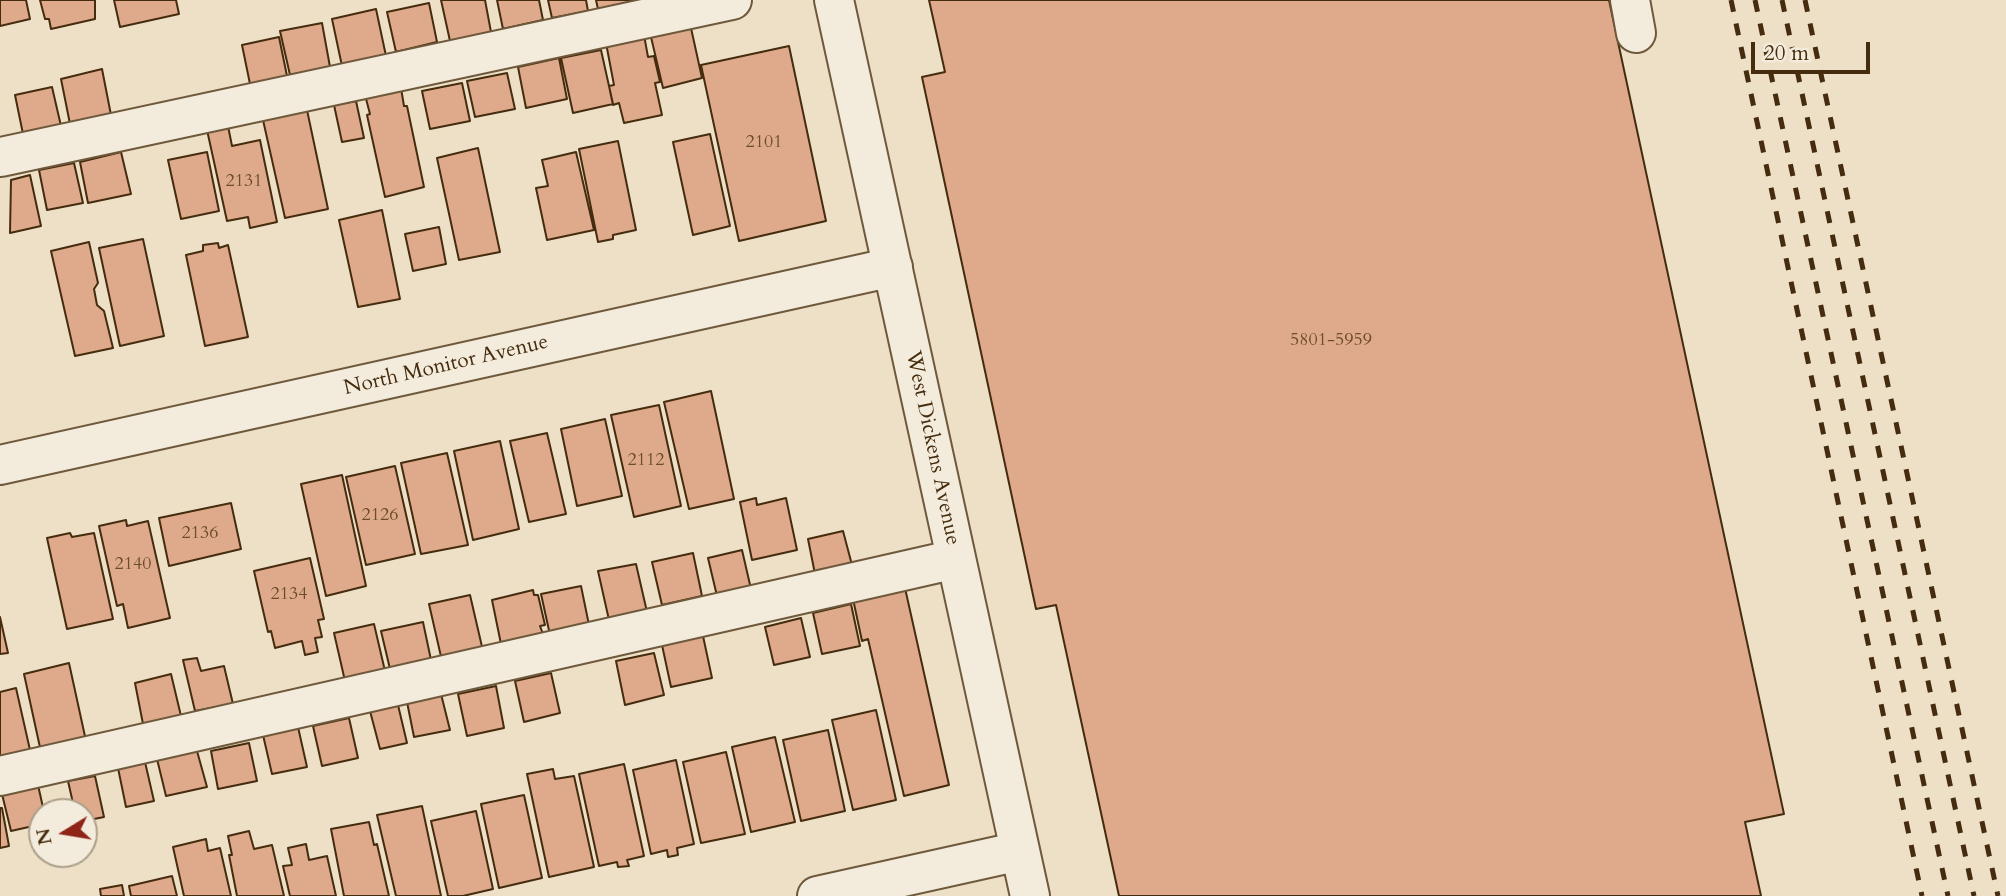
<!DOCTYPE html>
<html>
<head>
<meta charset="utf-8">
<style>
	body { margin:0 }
	#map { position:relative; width:2006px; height:896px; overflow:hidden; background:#ede0c7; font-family:Cardo,serif }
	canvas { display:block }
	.north { position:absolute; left:28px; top:798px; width:70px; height:70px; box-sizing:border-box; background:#f3ebdb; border:2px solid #ad9f89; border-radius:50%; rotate:259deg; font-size:19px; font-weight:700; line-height:28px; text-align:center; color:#452c0e }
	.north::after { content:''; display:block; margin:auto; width:24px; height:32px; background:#8f2418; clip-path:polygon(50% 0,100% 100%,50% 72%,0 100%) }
	.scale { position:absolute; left:1751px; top:42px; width:119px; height:32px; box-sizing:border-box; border:4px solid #452c0e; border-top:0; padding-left:9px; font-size:21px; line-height:24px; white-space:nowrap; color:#452c0e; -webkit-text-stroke:5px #f3ebdb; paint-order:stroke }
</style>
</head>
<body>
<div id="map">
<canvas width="2006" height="896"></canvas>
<div class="north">N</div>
<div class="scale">20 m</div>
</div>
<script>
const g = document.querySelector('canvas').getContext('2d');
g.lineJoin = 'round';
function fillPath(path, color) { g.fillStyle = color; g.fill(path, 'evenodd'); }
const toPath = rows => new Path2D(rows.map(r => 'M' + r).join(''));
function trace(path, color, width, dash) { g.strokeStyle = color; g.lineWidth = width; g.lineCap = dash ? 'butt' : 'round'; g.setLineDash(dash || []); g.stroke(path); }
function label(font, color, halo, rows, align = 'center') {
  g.font = font + ' Cardo,serif'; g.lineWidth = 7; g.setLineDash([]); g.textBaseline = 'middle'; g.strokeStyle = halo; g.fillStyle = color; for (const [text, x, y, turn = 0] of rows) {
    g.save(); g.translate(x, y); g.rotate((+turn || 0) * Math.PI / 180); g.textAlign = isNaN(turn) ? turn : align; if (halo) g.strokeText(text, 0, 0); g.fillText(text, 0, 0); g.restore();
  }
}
const building = toPath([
	[0,0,26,0,30,19,0,26,0,0],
	[40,0,95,0,95,19,51,29,49,19,45,19,40,0],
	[114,0,176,0,179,14,120,27,114,0],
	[441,0,485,0,491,32,450,41,441,0],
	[497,0,539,0,543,20,503,29,497,0],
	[548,0,586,0,588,11,552,18,548,0],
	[596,0,639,0,598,9,596,0],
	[929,0,1609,0,1784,814,1745,822,1761,896,1119,896,1056,605,1036,609,922,77,945,72,929,0],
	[429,3,437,42,396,52,387,12,429,3],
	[376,9,386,56,342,66,332,19,376,9],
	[322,23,330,67,290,75,280,31,322,23],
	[691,28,702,78,663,88,651,37,691,28],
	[644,35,648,57,654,56,660,82,655,83,662,115,624,123,619,103,613,105,609,86,614,85,606,43,644,35],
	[279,37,287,76,250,84,242,45,279,37],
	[789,46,826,221,739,241,701,65,789,46],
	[601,50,613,104,573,113,561,58,601,50],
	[559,58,567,99,526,108,518,67,559,58],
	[102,69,111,115,70,124,61,79,102,69],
	[507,73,515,109,475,117,467,81,507,73],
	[462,83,470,121,430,129,422,91,462,83],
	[52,87,61,126,23,134,15,95,52,87],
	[401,88,404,106,407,106,424,187,385,197,367,115,370,114,365,95,401,88],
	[356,101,364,138,342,142,334,105,356,101],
	[307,110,328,209,285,218,263,120,307,110],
	[228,126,232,146,260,140,277,222,250,228,248,217,227,221,207,130,228,126],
	[710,134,730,226,693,235,673,142,710,134],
	[618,141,636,230,613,235,613,239,598,242,579,149,618,141],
	[478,148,500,252,459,260,437,158,478,148],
	[121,152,131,194,88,203,80,162,121,152],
	[207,152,219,211,181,219,168,160,207,152],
	[576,152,594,230,547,240,536,188,548,186,542,160,576,152],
	[74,163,83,203,47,210,39,170,74,163],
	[30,175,41,226,10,233,11,180,30,175],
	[382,210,400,299,358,307,339,220,382,210],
	[439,227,446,264,413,271,405,234,439,227],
	[143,239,164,336,120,346,99,248,143,239],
	[89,242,98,283,94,289,97,305,104,311,113,348,75,356,51,251,89,242],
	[218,243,219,248,228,245,248,337,205,346,186,255,203,251,203,245,218,243],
	[711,391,734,499,689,509,664,402,711,391],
	[659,405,681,506,634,517,611,415,659,405],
	[605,419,622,496,577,506,561,429,605,419],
	[547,433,566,514,529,522,510,441,547,433],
	[500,441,519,529,473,540,454,451,500,441],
	[447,453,468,545,421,554,401,463,447,453],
	[395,466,415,554,366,565,346,477,395,466],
	[342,475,366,586,326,596,301,484,342,475],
	[756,498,757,505,786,498,797,550,752,560,740,502,756,498],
	[231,503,241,549,169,566,159,518,231,503],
	[126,520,127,526,148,521,170,618,128,628,123,604,117,606,99,526,126,520],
	[843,531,852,565,815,574,808,539,843,531],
	[70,533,72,537,94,533,113,619,67,629,47,538,70,533],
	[742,550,751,589,717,596,708,558,742,550],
	[693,553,702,596,662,605,652,562,693,553],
	[310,558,324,619,318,620,322,637,315,638,318,652,305,655,302,641,275,648,271,631,268,632,254,571,310,558],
	[636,564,647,612,609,620,598,571,636,564],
	[581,586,589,625,550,635,541,594,581,586],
	[905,588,949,785,904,796,868,639,862,641,853,599,905,588],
	[533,590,534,595,538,595,545,625,540,626,543,634,501,644,492,600,533,590],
	[470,595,483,651,442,661,429,604,470,595],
	[851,604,860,646,822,654,813,613,851,604],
	[0,617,8,653,0,654,0,617],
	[801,618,810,657,774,665,765,627,801,618],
	[423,622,431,660,390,669,381,631,423,622],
	[374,624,385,671,345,681,334,633,374,624],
	[703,636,712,678,671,687,662,645,703,636],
	[654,653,664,695,625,705,616,661,654,653],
	[197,658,201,671,224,666,233,704,195,711,183,660,197,658],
	[69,663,86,741,41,752,24,674,69,663],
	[551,673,560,713,524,722,515,681,551,673],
	[171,674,181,716,143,724,135,683,171,674],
	[496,686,504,728,467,736,458,694,496,686],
	[16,688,30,750,0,758,0,692,16,688],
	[441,694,450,730,414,737,407,702,441,694],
	[398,705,407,743,380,749,370,711,398,705],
	[876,710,896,800,853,810,832,720,876,710],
	[349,718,358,758,322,766,313,726,349,718],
	[298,727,307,767,272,774,263,735,298,727],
	[828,730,845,811,801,821,783,740,828,730],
	[775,737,795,822,751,832,732,747,775,737],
	[249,743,257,781,218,789,211,751,249,743],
	[197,751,207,787,166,796,157,759,197,751],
	[726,752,745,834,701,843,683,762,726,752],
	[676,760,694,844,677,848,678,855,668,857,667,850,651,854,633,770,676,760],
	[145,762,154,801,126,807,118,768,145,762],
	[624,764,644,856,627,860,629,866,618,867,617,862,599,866,579,774,624,764],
	[553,769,555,779,574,776,594,867,549,877,527,774,553,769],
	[95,776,104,817,84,821,84,812,75,812,68,781,95,776],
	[38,785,44,812,42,812,42,824,11,831,2,794,38,785],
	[524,795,542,878,499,888,481,804,524,795],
	[422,806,441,896,396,896,377,815,422,806],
	[0,808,2,808,9,846,0,848,0,808],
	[476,811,493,889,463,896,448,896,431,821,476,811],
	[369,822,374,845,377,844,389,896,344,896,331,829,369,822],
	[249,831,254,849,272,845,284,896,237,896,229,855,232,855,228,836,249,831],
	[206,839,208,851,220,848,231,896,184,896,173,847,206,839],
	[306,844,309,860,327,856,336,896,290,896,283,866,292,865,288,848,306,844],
	[172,876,177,896,131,896,129,886,172,876],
	[122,885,124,896,101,896,100,889,122,885]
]);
const minor = toPath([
	[834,0,1030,896],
	[1630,0,1636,33],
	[1,157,732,0],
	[0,465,893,267],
	[0,776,956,559],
	[817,896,1020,851]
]);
const rail = toPath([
	[1731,0,1922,896],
	[1755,0,1948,896],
	[1782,0,1974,896],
	[1805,0,1998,896]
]);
const numberNames = [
	["2101",764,143],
	["2131",244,182],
	["5801-5959",1331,341],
	["2112",646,461],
	["2126",380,516],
	["2136",200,534],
	["2140",133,565],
	["2134",289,595]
];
const streetNames = [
	["North Monitor Avenue",446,366,-13],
	["West Dickens Avenue",932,448,78]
];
fillPath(building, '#deaa8b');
trace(building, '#452c0e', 2);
trace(minor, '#6f593c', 42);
trace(minor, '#f3ebdb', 38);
trace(rail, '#452c0e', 5, [12, 12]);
label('18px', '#6b4c2d', null, numberNames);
label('21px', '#452c0e', '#f3ebdb', streetNames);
</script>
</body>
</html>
